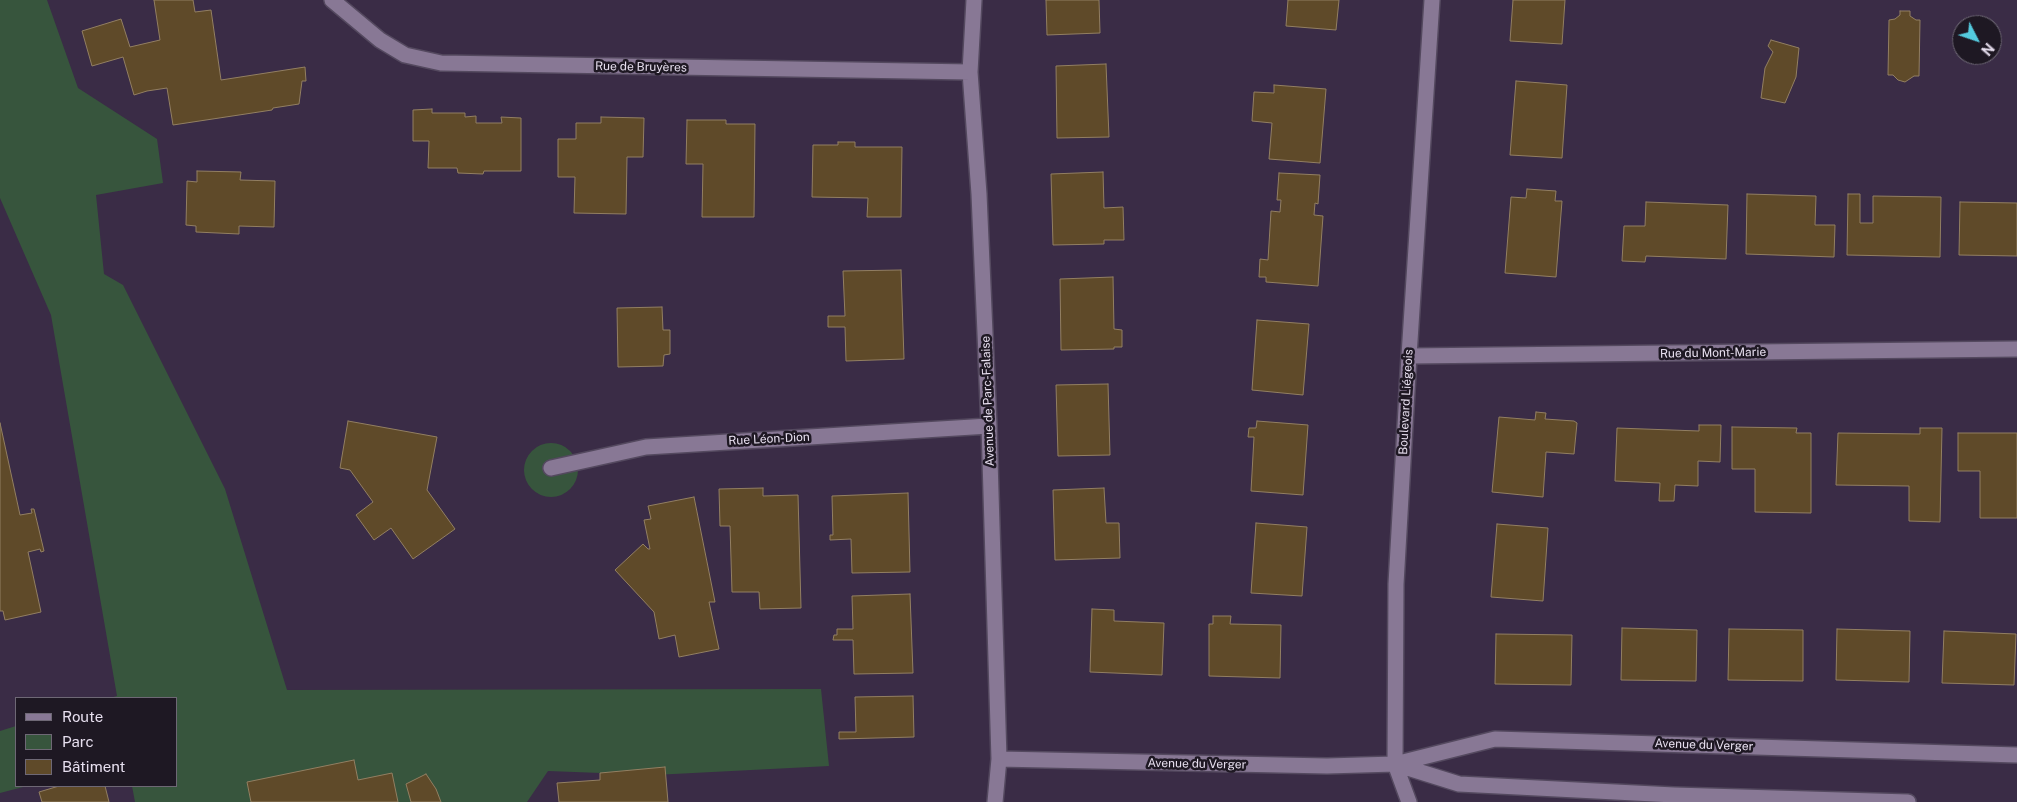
<!DOCTYPE html>
<html>
<head>
<meta charset="utf-8">
<style>
	body { margin:0 }
	#map { position:relative; width:2017px; height:802px; overflow:hidden; background:#3a2c46; font-family:"Public Sans",sans-serif }
	canvas { display:block }
	.legend { position:absolute; left:15px; top:697px; width:162px; height:90px; box-sizing:border-box; background:#1e1823; border:1px solid #6e6875; margin:0; padding:6px 9px; list-style:none; font-size:15px; color:#e7dfef }
	.legend li { display:flex; align-items:center; gap:10px; height:25px }
	.legend b { width:25px; border:1px solid #6e6875 }
	.north { position:absolute; left:1952px; top:15px; width:50px; height:50px; box-sizing:border-box; background:#1e1823; border:1px solid #6e6875; border-radius:50%; rotate:131deg; font-size:14px; font-weight:700; line-height:20px; text-align:center; color:#e7dfef }
	.north::after { content:''; display:block; margin:auto; width:18px; height:22px; background:#54cade; clip-path:polygon(50% 0,100% 100%,50% 72%,0 100%) }
</style>
</head>
<body>
<div id="map">
<canvas width="2017" height="802"></canvas>
<ul class="legend">
<li><b style="height:6px;background:#887895"></b>Route</li>
<li><b style="height:14px;background:#37553d"></b>Parc</li>
<li><b style="height:14px;background:#5f4a29"></b>Bâtiment</li>
</ul>
<div class="north">N</div>
</div>
<script>
const g = document.querySelector('canvas').getContext('2d');
g.lineJoin = 'round';
function fillPath(path, color) { g.fillStyle = color; g.fill(path, 'evenodd'); }
const toPath = rows => new Path2D(rows.map(r => 'M' + r).join(''));
function trace(path, color, width, dash) { g.strokeStyle = color; g.lineWidth = width; g.lineCap = dash ? 'butt' : 'round'; g.setLineDash(dash || []); g.stroke(path); }
function label(font, color, halo, rows, align = 'center') {
  g.font = font + ' "Public Sans",sans-serif'; g.lineWidth = 5; g.setLineDash([]); g.textBaseline = 'middle'; g.strokeStyle = halo; g.fillStyle = color; for (const [text, x, y, turn = 0] of rows) {
    g.save(); g.translate(x, y); g.rotate((+turn || 0) * Math.PI / 180); g.textAlign = isNaN(turn) ? turn : align; if (halo) g.strokeText(text, 0, 0); g.fillText(text, 0, 0); g.restore();
  }
}
const green = toPath([
	[0,0,47,0,78,88,157,139,163,183,96,195,104,274,123,285,225,489,287,690,821,689,829,766,654,775,548,771,527,802,135,802,132,786,176,786,176,698,110,698,117,696,51,315,0,198],
	'524 470a27 27 0 1 1 54 0a27 27 0 1 1-54 0Z',
	[16,726,16,786,27,786,0,793,0,731]
]);
const building = toPath([
	[154,0,193,0,195,12,211,10,221,80,305,67,306,81,302,81,299,104,273,108,272,110,173,125,167,88,147,91,134,95,123,57,92,66,82,31,121,19,130,47,160,40,154,0],
	[1046,0,1099,0,1100,33,1047,35,1046,0],
	[1288,0,1339,0,1336,30,1286,26,1288,0],
	[1513,0,1565,0,1562,44,1510,41,1513,0],
	[1900,11,1910,11,1910,16,1916,20,1920,20,1919,76,1914,76,1905,82,1898,80,1893,75,1888,75,1889,20,1895,19,1900,15,1900,11],
	[1771,40,1799,48,1796,77,1785,103,1761,98,1765,68,1773,52,1768,46,1771,40],
	[1106,64,1109,137,1057,138,1056,66,1106,64],
	[1516,81,1567,85,1562,158,1510,155,1516,81],
	[1274,85,1326,89,1320,163,1269,159,1272,123,1252,121,1254,92,1274,93,1274,85],
	[432,109,432,113,465,113,465,117,476,116,476,123,502,123,501,117,521,118,521,171,484,171,483,174,458,173,457,168,428,168,429,141,413,141,413,110,432,109],
	[601,117,644,118,643,157,627,157,626,214,574,213,575,177,558,177,558,139,576,139,576,123,601,123,601,117],
	[687,120,726,120,726,124,755,124,754,217,702,217,703,164,686,164,687,120],
	[838,142,855,142,855,147,902,147,901,217,867,217,868,198,812,197,813,145,838,145,838,142],
	[197,171,241,172,240,180,275,181,274,227,239,226,239,234,196,232,196,226,186,225,187,181,197,182,197,171],
	[1103,172,1104,208,1123,207,1124,240,1104,240,1104,244,1053,245,1051,174,1103,172],
	[1279,173,1320,175,1318,204,1315,203,1314,215,1323,216,1318,286,1266,282,1266,277,1259,277,1260,259,1268,260,1271,211,1280,212,1281,200,1277,200,1279,173],
	[1527,189,1556,191,1555,201,1562,201,1556,277,1505,273,1511,197,1526,198,1527,189],
	[1747,194,1816,196,1815,225,1835,225,1834,257,1746,254,1747,194],
	[1848,194,1860,194,1860,223,1873,223,1873,196,1941,197,1940,257,1847,255,1848,194],
	[1646,202,1728,205,1726,259,1646,256,1645,262,1622,261,1624,226,1645,226,1646,202],
	[1960,202,2017,203,2017,256,1959,255,1960,202],
	[901,270,904,359,846,361,845,327,828,327,828,316,845,316,843,271,901,270],
	[1113,277,1114,329,1122,330,1122,347,1114,347,1114,349,1061,350,1060,279,1113,277],
	[662,307,663,330,670,330,670,354,664,355,663,366,618,367,617,308,662,307],
	[1257,320,1309,324,1303,395,1252,390,1257,320],
	[1108,384,1110,455,1058,456,1056,385,1108,384],
	[1536,412,1546,413,1545,419,1574,421,1577,423,1574,454,1546,452,1543,497,1492,492,1499,417,1535,420,1536,412],
	[348,421,437,437,427,490,455,529,413,559,391,528,374,540,356,515,373,502,350,470,340,468,348,421],
	[1257,421,1308,425,1303,495,1251,491,1254,437,1248,437,1249,428,1256,428,1257,421],
	[0,423,20,515,32,513,31,509,34,509,44,551,41,552,40,549,28,552,41,612,5,620,3,611,0,611,0,423],
	[1699,425,1721,425,1720,462,1698,461,1698,486,1675,485,1674,501,1659,501,1660,483,1615,481,1617,428,1699,431,1699,425],
	[1732,427,1797,428,1796,433,1811,433,1811,513,1755,512,1755,469,1732,469,1732,427],
	[1920,428,1942,428,1940,522,1909,521,1909,486,1836,485,1838,433,1920,434,1920,428],
	[1958,433,2017,433,2017,518,1980,518,1980,471,1958,471,1958,433],
	[763,488,763,496,798,495,801,608,760,609,759,592,732,592,730,526,720,526,719,489,763,488],
	[1104,488,1106,523,1119,523,1120,558,1055,560,1053,490,1104,488],
	[908,493,910,572,852,573,851,539,830,540,830,535,833,535,832,496,908,493],
	[694,497,715,602,709,602,719,649,679,657,675,635,659,639,654,612,615,570,643,544,648,549,650,549,644,520,651,519,648,506,694,497],
	[1256,523,1307,527,1302,596,1251,593,1256,523],
	[1497,524,1548,528,1543,601,1491,597,1497,524],
	[910,594,913,673,854,674,853,640,833,640,834,635,837,635,837,629,853,629,852,596,910,594],
	[1092,609,1114,610,1114,621,1164,623,1162,675,1090,672,1092,609],
	[1213,616,1231,616,1230,624,1281,625,1280,678,1209,676,1209,624,1213,624,1213,616],
	[1622,628,1697,630,1696,681,1621,680,1622,628],
	[1729,629,1803,630,1803,681,1728,680,1729,629],
	[1837,629,1910,631,1909,682,1836,680,1837,629],
	[1944,631,2016,634,2014,685,1942,683,1944,631],
	[1496,634,1572,635,1571,685,1495,684,1496,634],
	[913,696,914,737,839,739,839,732,856,732,855,697,913,696],
	[354,760,358,780,392,773,398,802,251,802,247,782,354,760],
	[665,767,668,802,559,802,557,783,600,780,600,773,665,767],
	[426,774,436,789,441,802,411,802,406,784,426,774],
	[59,786,105,786,109,802,42,802,39,792,59,786]
]);
const street = toPath([
	[332,0,380,40,405,55,441,63,970,72],
	[974,0,970,72,979,194,989,426,999,759,995,802],
	[1409,356,2017,349],
	[551,468,646,447,989,426],
	[999,759,1327,766,1395,764,1495,739,2017,755],
	[1395,764,1459,784,1674,795,1908,802],
	[1409,802,1395,764,1396,584,1409,356,1432,0]
]);
const streetNames = [
	["Rue de Bruyères",641,67,1],
	["Rue du Mont-Marie",1713,353,-1],
	["Avenue de Parc-Falaise",988,401,-92],
	["Boulevard Liégeois",1406,402,-87],
	["Rue Léon-Dion",769,439,-3],
	["Avenue du Verger",1704,745,2],
	["Avenue du Verger",1197,764,1]
];
fillPath(green, '#37553d');
fillPath(building, '#5f4a29');
trace(building, '#927f62', 1);
trace(street, '#54495f', 18);
trace(street, '#887895', 15);
label('12px', '#e7dfef', '#1e1823', streetNames);
</script>
</body>
</html>
